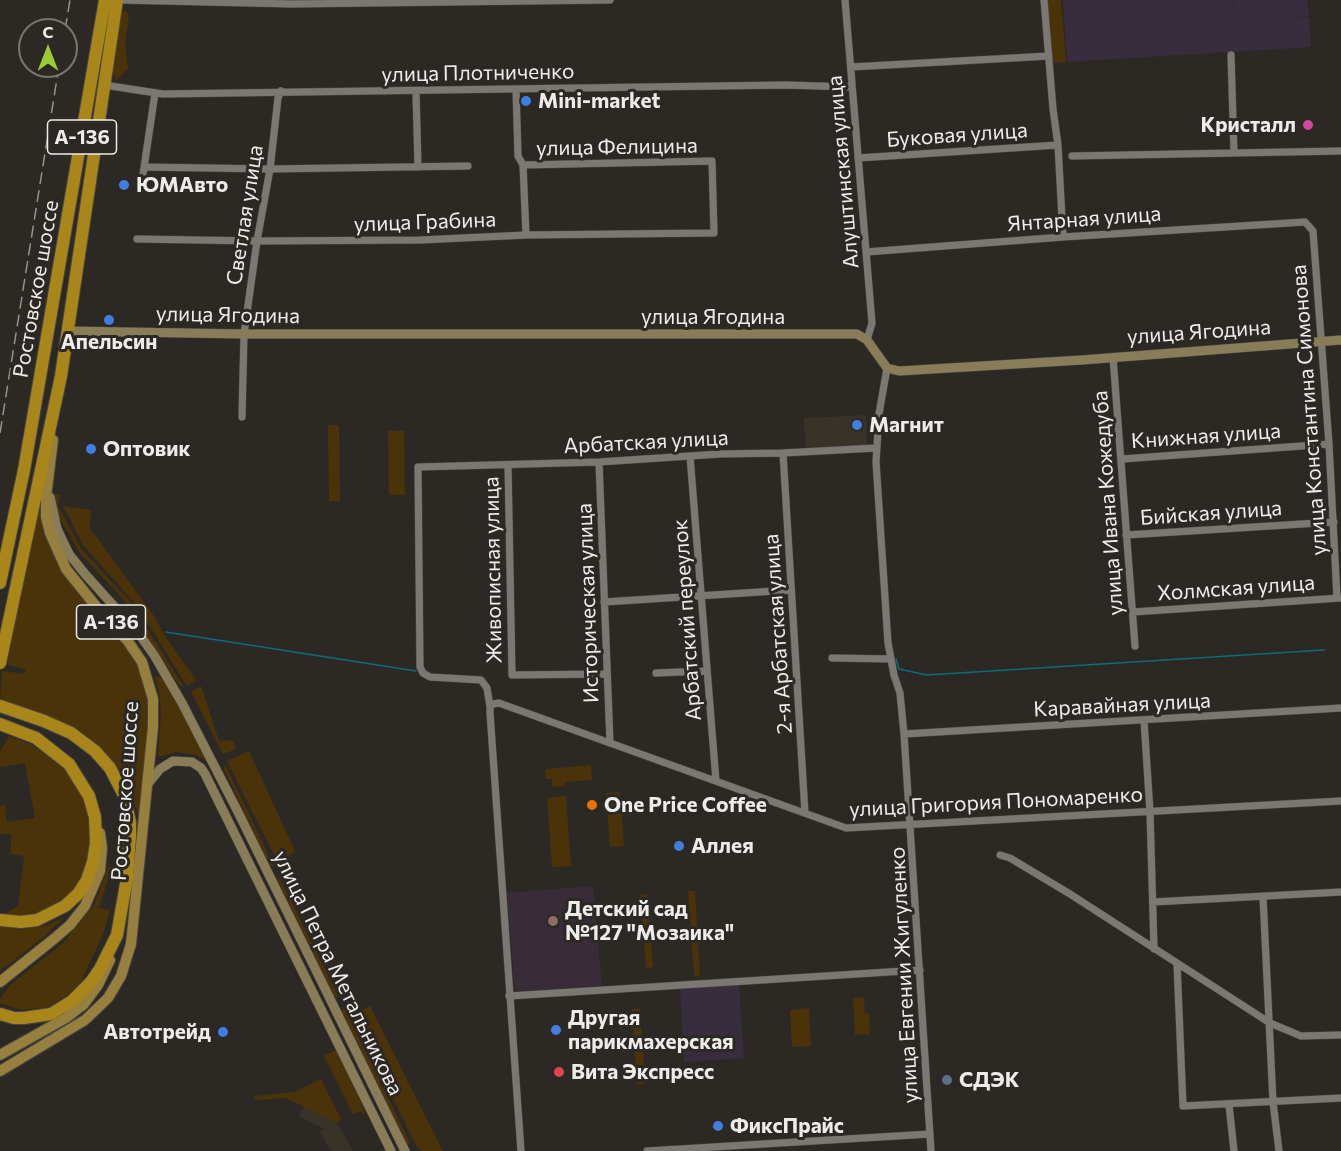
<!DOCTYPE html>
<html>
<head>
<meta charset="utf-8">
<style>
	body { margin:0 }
	#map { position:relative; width:1341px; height:1151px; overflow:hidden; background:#2c2925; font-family:Commissioner,sans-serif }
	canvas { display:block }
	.north { position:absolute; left:18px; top:18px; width:60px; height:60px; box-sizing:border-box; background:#2c2925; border:2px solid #7a7773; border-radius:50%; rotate:0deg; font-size:16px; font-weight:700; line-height:24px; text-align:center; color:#eeece9 }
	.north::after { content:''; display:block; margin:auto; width:21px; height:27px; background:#9cca32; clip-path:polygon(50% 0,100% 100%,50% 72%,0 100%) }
</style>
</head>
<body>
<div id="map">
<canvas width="1341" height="1151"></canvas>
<div class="north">С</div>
</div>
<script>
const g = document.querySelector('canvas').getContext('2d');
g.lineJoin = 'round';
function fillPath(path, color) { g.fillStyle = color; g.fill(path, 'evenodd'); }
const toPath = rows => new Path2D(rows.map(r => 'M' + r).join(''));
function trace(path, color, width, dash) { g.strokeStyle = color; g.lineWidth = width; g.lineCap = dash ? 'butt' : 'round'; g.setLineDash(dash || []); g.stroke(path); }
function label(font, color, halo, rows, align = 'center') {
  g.font = font + ' Commissioner,sans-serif'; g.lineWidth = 6; g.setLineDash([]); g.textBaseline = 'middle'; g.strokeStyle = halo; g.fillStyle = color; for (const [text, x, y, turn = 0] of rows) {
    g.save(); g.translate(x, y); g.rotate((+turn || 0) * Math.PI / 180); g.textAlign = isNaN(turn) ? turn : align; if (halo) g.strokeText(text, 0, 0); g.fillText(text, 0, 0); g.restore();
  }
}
const built = toPath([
	[866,415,867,446,806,449,804,418],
	[304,1106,337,1122,353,1151,331,1151,320,1132,324,1129,299,1116]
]);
const industrial = toPath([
	[1063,0,1233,0,1235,22,1234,0,1307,0,1309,16,1288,18,1309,17,1311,47,1067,62],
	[739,985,744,1058,684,1062,680,989]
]);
const education = toPath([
	[593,886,602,986,515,992,507,893]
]);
const green = toPath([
	[1047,0,1061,0,1066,62,1052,63],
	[126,10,129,16,125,44,128,69,116,80,112,71,121,13],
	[328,425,339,425,340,501,329,501],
	[388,431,404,431,405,495,389,495],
	[40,490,48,540,128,648,144,680,150,709,139,815,118,768,106,753,90,740,75,729,0,703,2,671,24,674,26,669,3,664],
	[54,494,60,495,58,506,81,549,129,600,184,687,179,685,137,622,132,618,124,600,79,552,57,513],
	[63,506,91,510,90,528,154,616,165,636,196,680,187,686,137,606,83,545],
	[155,676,162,678,174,695,217,778,216,779,206,761,197,755,177,752,158,757,161,714,160,698],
	[201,686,219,741,231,740,236,746,234,750,223,754,191,692],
	[9,736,28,743,60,761,87,799,94,854,73,897,32,919,3,915,18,906,24,856,11,854,11,834,0,834,0,806,5,805,7,822,35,818,25,763,0,767,0,752],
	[249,751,295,851,279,865,227,761],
	[225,764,274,867,268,863,224,769],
	[591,765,592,780,565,782,565,786,552,787,552,779,546,779,545,769],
	[620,792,624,846,610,847,606,793],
	[566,796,571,866,552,867,547,798],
	[110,863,110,873,99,908,110,910,103,934,82,980,69,994,48,1007,22,1010,0,1003,0,999,10,985,62,944,94,905],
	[279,876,339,998,334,996,278,881],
	[688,891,695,891,700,976,695,976,693,964],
	[647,894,653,967,646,968,640,895],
	[64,917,45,936,0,971,0,925,21,930,48,925],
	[864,997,865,1013,869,1013,870,1034,855,1035,853,998],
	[347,1005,354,1007,357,1013,370,1006,443,1151,422,1151,417,1147],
	[344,1007,410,1143,407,1145,342,1012],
	[809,1008,811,1046,792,1047,790,1010],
	[632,1009,640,1009,645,1084,637,1085],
	[337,1049,354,1082,366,1117,362,1111,353,1114,324,1056],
	[321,1079,341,1119,337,1123,286,1098,255,1100,254,1096,295,1092]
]);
const stream = toPath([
	[166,632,416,671],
	[896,659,899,669,927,675,1324,650]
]);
const street = toPath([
	[120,0,292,4,610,0],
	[845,0,872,323,867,340],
	[1044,0,1053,109,1058,145,1063,237],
	[1231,55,1234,153],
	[851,67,1049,56],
	[104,85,163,94,785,85,852,87],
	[516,89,518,156,523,165,526,235],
	[416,92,418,167],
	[1072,156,1341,151],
	[858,158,1058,145],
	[144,167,270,169,468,166],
	[141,188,155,93],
	[137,239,257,241,420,240,526,235,714,233,712,161,523,165],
	[866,252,1063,237,1305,222,1313,231,1329,444,1337,598],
	[1113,357,1135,646],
	[887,368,879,414,876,462,888,643,894,675,900,693,904,734,931,1151],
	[242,417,244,334,257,241,270,169,278,98,281,91],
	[783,453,805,813],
	[690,456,716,781],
	[1122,459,1329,444],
	[599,462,610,743],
	[508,465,512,675,607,674],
	[1126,535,1334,522],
	[604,602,791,590],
	[1133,612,1340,598],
	[832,658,891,659],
	[656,673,707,671],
	[490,707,487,688,481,680,430,677,423,673,420,667,418,467,599,462,720,454,783,453,876,448],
	[1144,720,1150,812,1154,949],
	[904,734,1341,708],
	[1000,855,1010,858,1070,894,1270,1023,1301,1036,1341,1035],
	[1263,897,1273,1102,1279,1151],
	[1153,902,1341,892],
	[1177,964,1183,1106,1341,1098],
	[509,996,920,970],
	[1229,1105,1234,1151],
	[521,1151,490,713,490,707,493,704,499,703,846,828,1341,801],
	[647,1151,930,1134]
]);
const secondary = toPath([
	[68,331,244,334,857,334,867,340,887,368,899,371,1082,360,1341,340],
	[50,497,57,529,69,554,85,574,139,634,154,655,182,703,238,812,405,1151],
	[147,785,160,769,173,761,192,762,201,768,205,774,391,1151]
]);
const primary = toPath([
	[0,982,55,938,70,925,85,906,100,871,102,848,100,833],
	[0,1055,66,1018,84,1004,98,985,110,960],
	[0,1071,85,1020,108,998,121,976,131,944,153,727,153,699,142,662,127,640,99,610,66,569,50,533,46,517,46,497,53,440]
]);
const highway = toPath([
	[0,583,24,470,105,0],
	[0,663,61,376,117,0],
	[0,706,44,721,71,733,95,751,110,768,124,795,130,822,130,836,127,878,117,935,100,969,91,982,72,1001,51,1014,24,1018,14,1018,0,1014],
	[0,724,36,738,69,764,89,796,95,817,96,843,93,862,87,880,78,894,65,906,37,920,21,922,0,920]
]);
const rail = toPath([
	[65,30,70,0],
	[0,433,59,66]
]);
const markers = [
	[526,101,6,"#3f7fe0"],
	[1308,125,6,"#d1479c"],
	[124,185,6,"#3f7fe0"],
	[109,320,6,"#3f7fe0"],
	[857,425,6,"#3f7fe0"],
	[91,449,6,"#3f7fe0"],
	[592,805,6,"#e8710a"],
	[679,846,6,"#3f7fe0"],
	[553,921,6,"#8d6e63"],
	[556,1030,6,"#3f7fe0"],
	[223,1032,6,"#3f7fe0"],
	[559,1072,6,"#e0444e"],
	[947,1080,6,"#5c6f8a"],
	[718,1126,6,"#3f7fe0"]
];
const shields = [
	[82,137,69],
	[111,622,69]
];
const shieldNames = [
	["А-136",82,137],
	["А-136",111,622]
];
const streetNames = [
	["улица Плотниченко",478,73,-1],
	["Буковая улица",957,135,-4],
	["улица Фелицина",617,147,-1],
	["Алуштинская улица",843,172,-95],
	["Светлая улица",245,215,-81],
	["Янтарная улица",1084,219,-4],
	["улица Грабина",425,222,-2],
	["Ростовское шоссе",36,289,-80],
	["улица Ягодина",228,315,1],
	["улица Ягодина",713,317],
	["улица Ягодина",1199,332,-4],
	["улица Константина Симонова",1309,410,-94],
	["Книжная улица",1206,436,-4],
	["Арбатская улица",646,442,-3],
	["улица Ивана Кожедуба",1108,503,-94],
	["Бийская улица",1211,513,-4],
	["Живописная улица",493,570,-91],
	["Холмская улица",1236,588,-4],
	["Историческая улица",588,603,-92],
	["Арбатский переулок",687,620,-94],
	["2-я Арбатская улица",778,634,-94],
	["Каравайная улица",1122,705,-3],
	["Ростовское шоссе",125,791,-86],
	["улица Григория Пономаренко",996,802,-3],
	["улица Петра Метальникова",338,973,64],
	["улица Евгении Жигуленко",904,975,-93]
];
const poiNames = [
	["Mini-market",538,101],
	["Кристалл",1296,125,"right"],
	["ЮМАвто",136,185],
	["Апельсин",109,342,"center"],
	["Магнит",869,425],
	["Оптовик",103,449],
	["One Price Coffee",604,805],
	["Аллея",691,846],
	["Детский сад",565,909],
	["№127 \"Мозаика\"",565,933],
	["Другая",568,1018],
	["парикмахерская",568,1042],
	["Автотрейд",211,1032,"right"],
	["Вита Экспресс",571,1072],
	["СДЭК",959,1080],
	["ФиксПрайс",730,1126]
];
fillPath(built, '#393229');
fillPath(industrial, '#372d3c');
fillPath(education, '#392c39');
fillPath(green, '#4a3309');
trace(stream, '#0b6d7c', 1.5);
trace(street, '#484643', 8);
trace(secondary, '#484643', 10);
trace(primary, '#484643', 12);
trace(highway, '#484643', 14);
trace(street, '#7b7873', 7);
trace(secondary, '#897c58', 9);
trace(primary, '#97803d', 10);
trace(highway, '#a98619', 12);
trace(rail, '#95928f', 1.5, [12, 6]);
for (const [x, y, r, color] of markers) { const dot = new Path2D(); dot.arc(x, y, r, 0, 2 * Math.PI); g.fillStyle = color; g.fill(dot); trace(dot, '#2c2925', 2); }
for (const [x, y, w] of shields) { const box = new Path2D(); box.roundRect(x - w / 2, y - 17, w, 34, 4.5); g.fillStyle = '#2c2925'; g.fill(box); trace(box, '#eeece9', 1.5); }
label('bold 20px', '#eeece9', null, shieldNames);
label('21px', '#eeece9', '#2c2925', streetNames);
label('bold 21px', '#eeece9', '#2c2925', poiNames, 'left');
</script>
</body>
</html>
